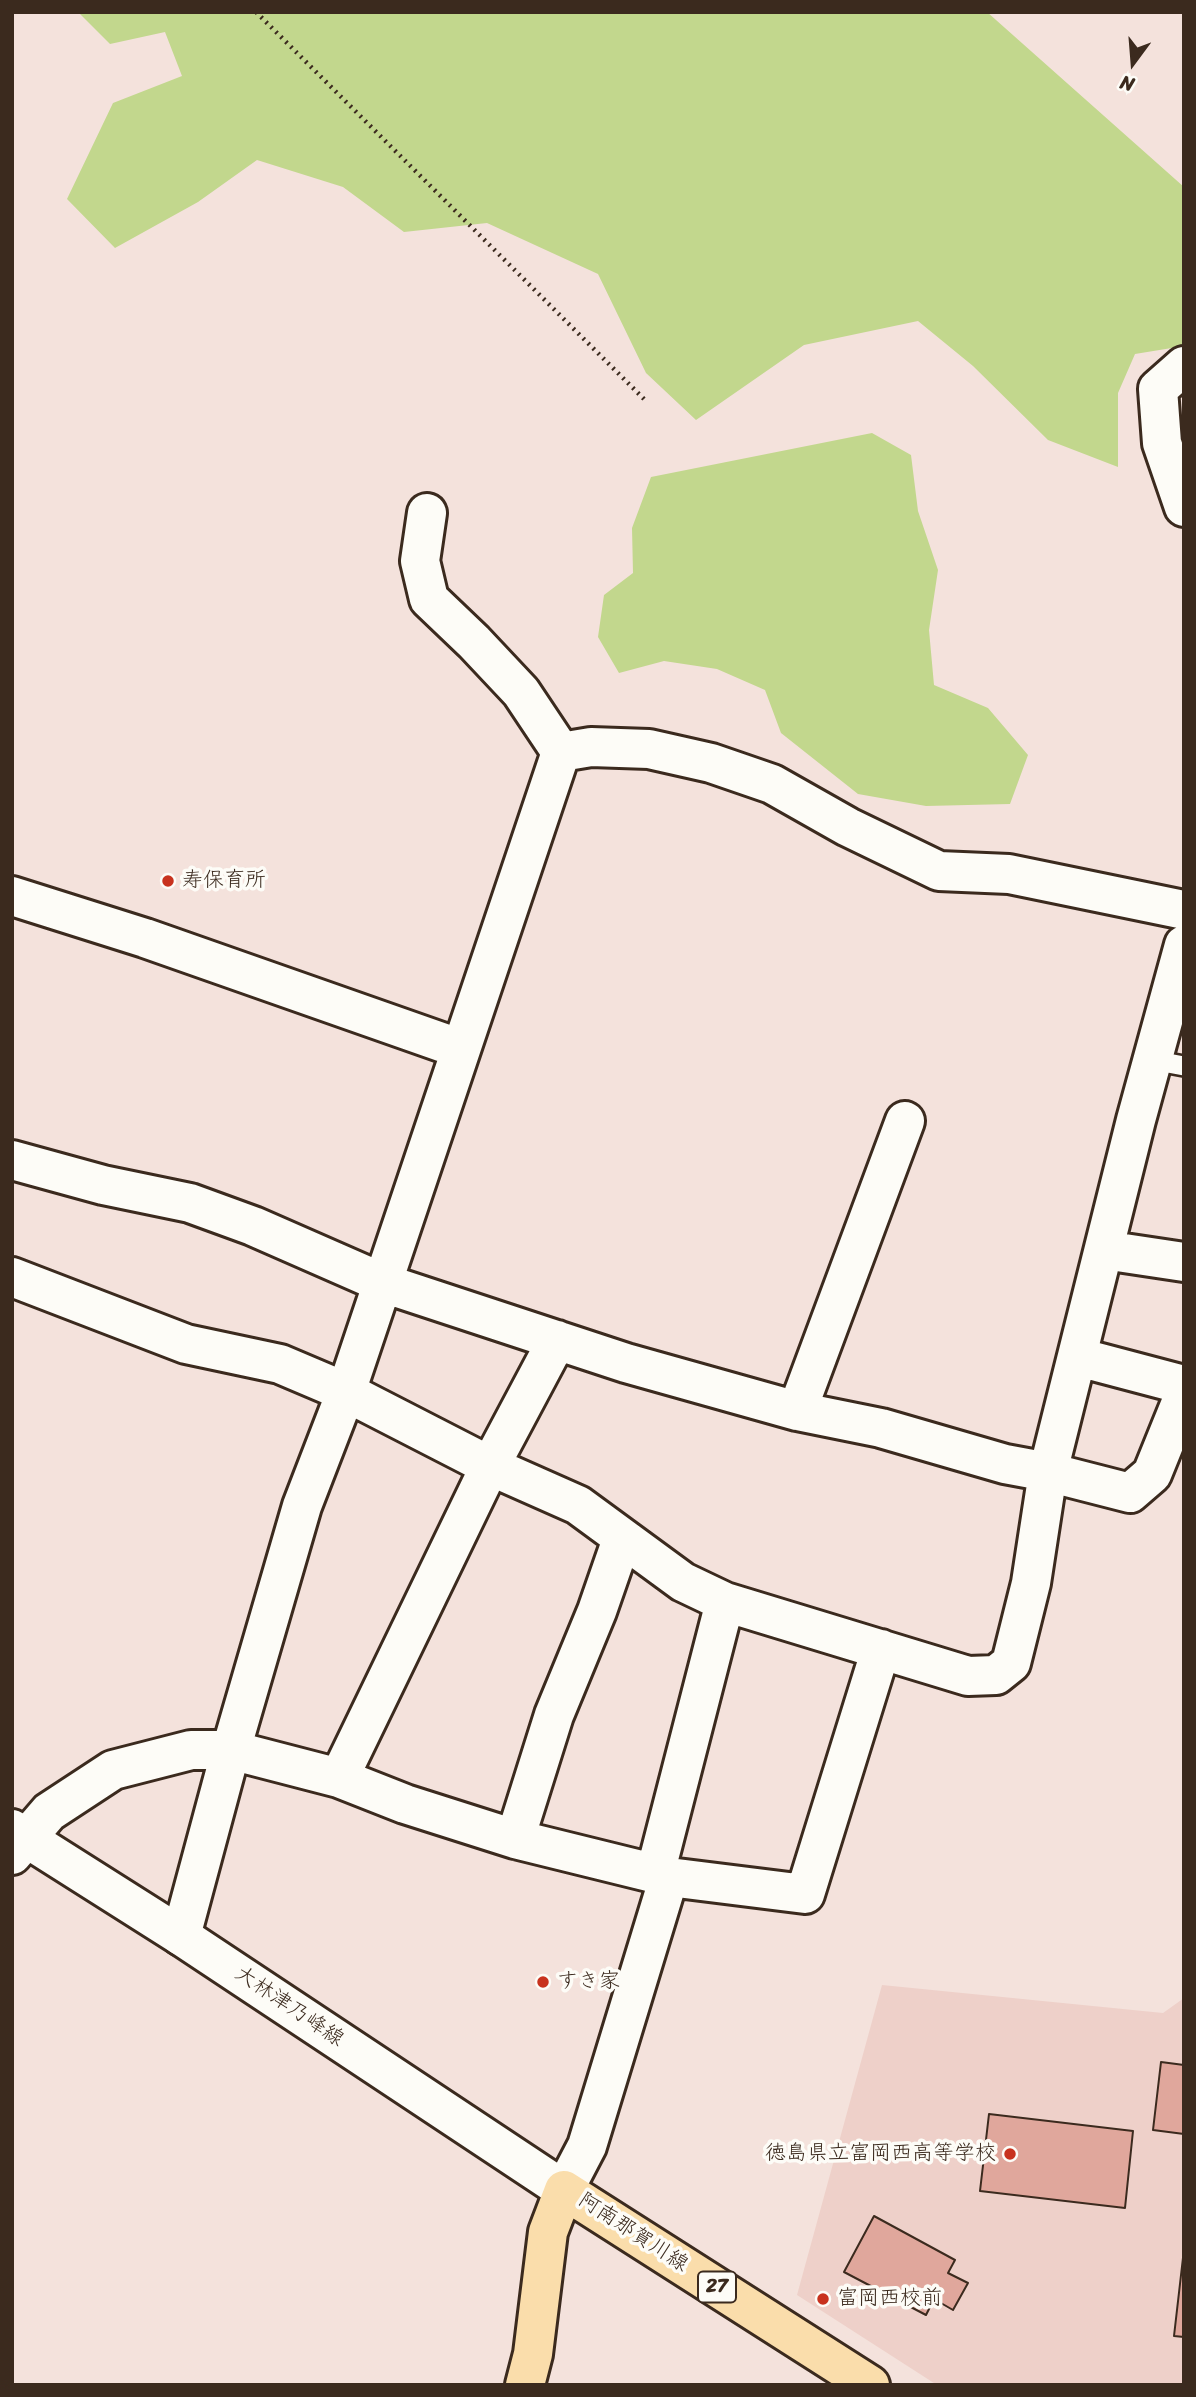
<!DOCTYPE html>
<html>
<head>
<meta charset="utf-8">
<style>
	body { margin:0 }
	#map { position:relative; width:1196px; height:2397px; overflow:hidden; background:#f4e2dc; font-family:Sriracha,sans-serif }
	canvas { display:block }
	.frame { position:absolute; inset:0; border:14px solid #3b2a1e; pointer-events:none }
	.north { position:absolute; left:1098px; top:28px; width:70px; height:70px; -webkit-text-stroke:5px #fdfcf7; paint-order:stroke; rotate:196deg; font-size:19px; font-weight:700; line-height:28px; text-align:center; color:#3b2a1e }
	.north::after { content:''; display:block; margin:auto; width:24px; height:32px; background:#3b2a1e; clip-path:polygon(50% 0,100% 100%,50% 72%,0 100%) }
</style>
</head>
<body>
<div id="map">
<canvas width="1196" height="2397"></canvas>
<div class="frame"></div>
<div class="north">N</div>
</div>
<script>
const g = document.querySelector('canvas').getContext('2d');
g.lineJoin = 'round';
function fillPath(path, color) { g.fillStyle = color; g.fill(path, 'evenodd'); }
const toPath = rows => new Path2D(rows.map(r => 'M' + r).join(''));
function trace(path, color, width, dash) { g.strokeStyle = color; g.lineWidth = width; g.lineCap = dash ? 'butt' : 'round'; g.setLineDash(dash || []); g.stroke(path); }
function label(font, color, halo, rows, align = 'center') {
  g.font = font + ' Sriracha,"Klee One",sans-serif'; g.lineWidth = 7; g.setLineDash([]); g.textBaseline = 'middle'; g.strokeStyle = halo; g.fillStyle = color; for (const [text, x, y, turn = 0] of rows) {
    g.save(); g.translate(x, y); g.rotate((+turn || 0) * Math.PI / 180); g.textAlign = isNaN(turn) ? turn : align; if (halo) g.strokeText(text, 0, 0); g.fillText(text, 0, 0); g.restore();
  }
}
const built = toPath([
	[882,1985,1163,2013,1184,1998,1184,2385,937,2385,797,2295]
]);
const green = toPath([
	[78,12,987,12,1184,187,1184,346,1135,354,1118,393,1118,467,1048,440,973,366,918,321,804,345,696,420,646,373,598,274,487,223,404,232,343,187,257,160,198,202,115,248,67,199,113,103,182,76,165,32,110,44],
	[872,433,911,455,918,511,938,570,929,630,934,685,988,708,1028,755,1010,804,926,806,858,794,781,733,765,690,717,669,664,661,619,673,598,637,604,595,633,573,632,528,651,477]
]);
const building = toPath([
	[1161,2062,1184,2065,1184,2134,1153,2130,1161,2062],
	[989,2114,1133,2131,1125,2208,980,2191,989,2114],
	[874,2216,955,2260,948,2273,968,2283,953,2310,934,2299,926,2315,844,2272,874,2216],
	[1184,2249,1184,2337,1174,2336,1184,2249]
]);
const path = toPath([
	[256,12,644,399]
]);
const service = toPath([
	[1152,1060,1184,1066]
]);
const minor = toPath([
	[1184,366,1158,389,1162,443,1184,507],
	[427,513,420,561,429,599,474,642,521,692,561,752],
	[561,752,591,747,649,749,711,763,772,784,848,827,939,871,1009,874,1184,910],
	[12,896,145,938,461,1049],
	[12,1160,103,1185,190,1203,253,1226,383,1283,626,1363,797,1411,881,1428,1005,1464,1048,1472,1130,1493,1152,1474,1184,1395],
	[1104,1250,1184,1262],
	[12,1277,186,1344,280,1364,346,1392,490,1466,578,1505,683,1582,725,1602,968,1676,996,1675,1011,1663,1031,1583,1048,1472,1136,1120,1184,945],
	[1078,1357,1184,1385],
	[797,1411,905,1121],
	[339,1778,490,1466,557,1340],
	[515,1839,554,1715,597,1611,622,1539],
	[12,1855,49,1812,113,1770,191,1750,231,1750,339,1778,405,1804,515,1839,669,1877,805,1894,881,1649],
	[655,1874,725,1602],
	[181,1936,231,1750,302,1506,346,1392,561,752],
	[564,2190,587,2146,669,1877]
]);
const secondary = toPath([
	[12,1829,181,1936,564,2190]
]);
const primary = toPath([
	[525,2385,533,2354,548,2232,564,2190,870,2385]
]);
const markers = [
	[168,881,7,"#c8321e"],
	[543,1982,7,"#c8321e"],
	[1010,2154,7,"#c8321e"],
	[823,2299,7,"#c8321e"]
];
const shields = [
	[717,2287,38]
];
const shieldNames = [
	["27",717,2287]
];
const poiNames = [
	["寿保育所",182,881],
	["すき家",557,1982],
	["徳島県立富岡西高等学校",996,2154,"right"],
	["富岡西校前",837,2299]
];
const streetNames = [
	["大林津乃峰線",289,2007,34],
	["阿南那賀川線",633,2233,33]
];
fillPath(built, '#eed0c9');
fillPath(green, '#c2d78d');
fillPath(building, '#e0a79c');
trace(building, '#3b2a1e', 2);
trace(service, '#3b2a1e', 24);
trace(minor, '#3b2a1e', 44);
trace(secondary, '#3b2a1e', 44);
trace(primary, '#3b2a1e', 44);
trace(path, '#3b2a1e', 4.5, [2, 5]);
trace(service, '#fdfcf7', 19);
trace(minor, '#fdfcf7', 38);
trace(secondary, '#fdfcf7', 38);
trace(primary, '#faddab', 38);
for (const [x, y, r, color] of markers) { const dot = new Path2D(); dot.arc(x, y, r, 0, 2 * Math.PI); g.fillStyle = color; g.fill(dot); trace(dot, '#fdfcf7', 2.5); }
for (const [x, y, w] of shields) { const box = new Path2D(); box.roundRect(x - w / 2, y - 15.5, w, 31, 5); g.fillStyle = '#fdfcf7'; g.fill(box); trace(box, '#3b2a1e', 2); }
label('bold 19px', '#3b2a1e', null, shieldNames);
label('21px', '#3b2a1e', '#fdfcf7', poiNames, 'left');
label('21px', '#3b2a1e', '#fdfcf7', streetNames);
</script>
</body>
</html>
